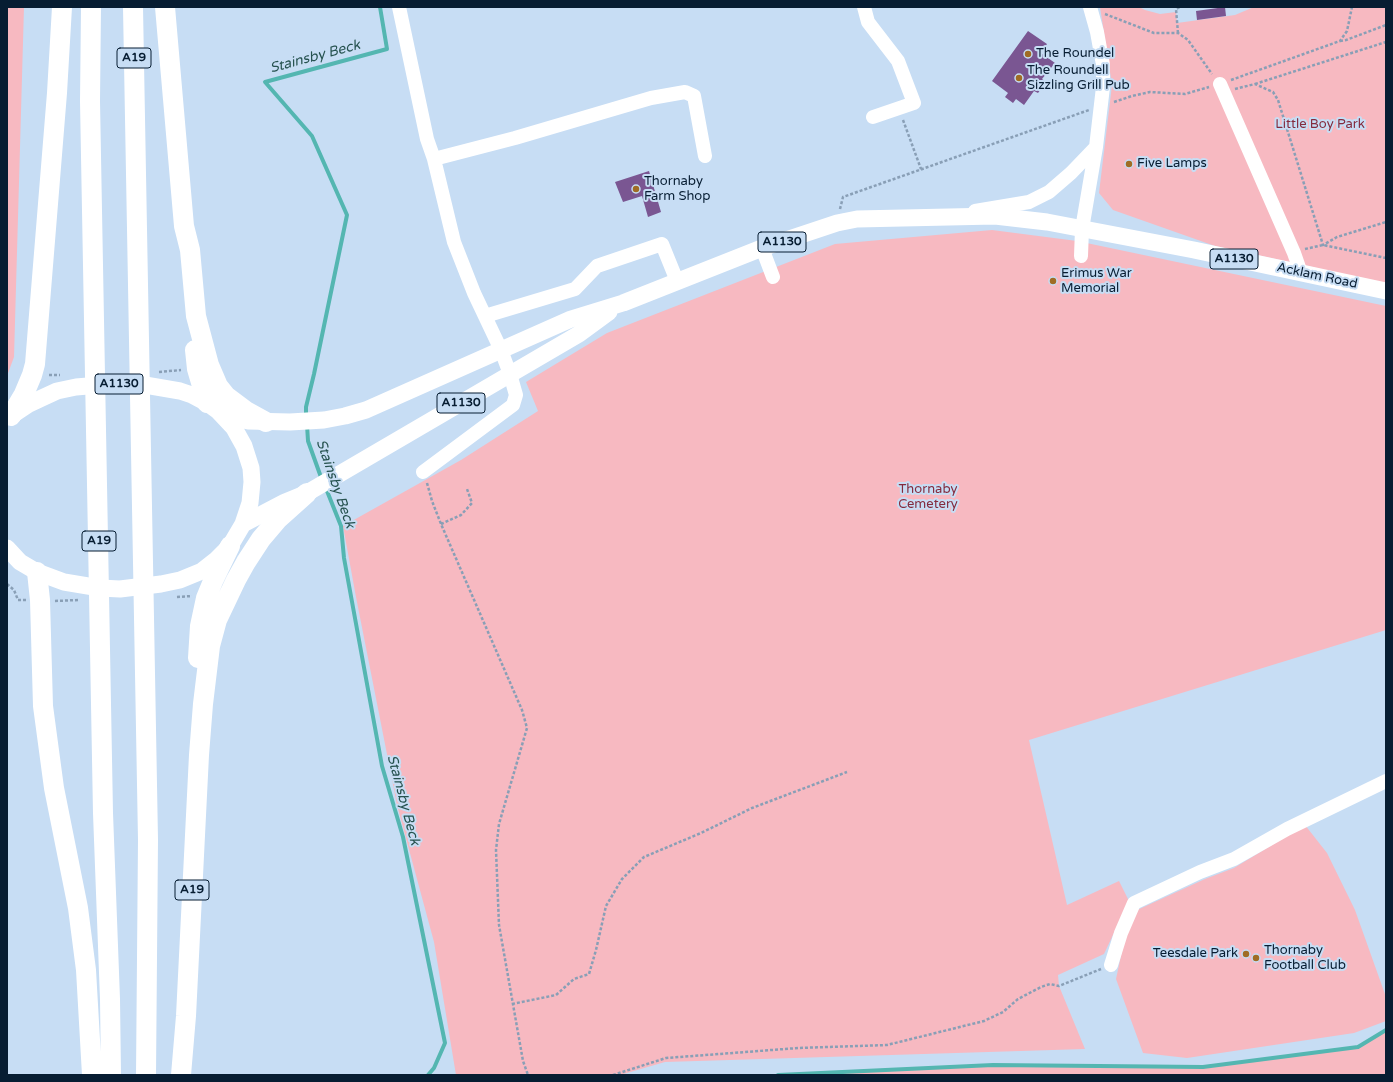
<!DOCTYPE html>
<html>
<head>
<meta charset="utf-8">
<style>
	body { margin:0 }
	#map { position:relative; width:1393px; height:1082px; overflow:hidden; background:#c7ddf4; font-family:"Varela Round",sans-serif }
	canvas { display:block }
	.frame { position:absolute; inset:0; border:8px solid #071d32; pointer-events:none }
</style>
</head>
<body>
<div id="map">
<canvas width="1393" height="1082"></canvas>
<div class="frame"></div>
</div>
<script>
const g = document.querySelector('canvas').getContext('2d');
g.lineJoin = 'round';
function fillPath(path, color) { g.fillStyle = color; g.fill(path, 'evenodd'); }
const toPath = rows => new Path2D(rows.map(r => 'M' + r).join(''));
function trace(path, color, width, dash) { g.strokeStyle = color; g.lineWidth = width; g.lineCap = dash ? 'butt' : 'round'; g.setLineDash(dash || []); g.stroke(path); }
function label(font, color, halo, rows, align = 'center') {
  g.font = font + ' "Varela Round",sans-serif'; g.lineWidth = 4; g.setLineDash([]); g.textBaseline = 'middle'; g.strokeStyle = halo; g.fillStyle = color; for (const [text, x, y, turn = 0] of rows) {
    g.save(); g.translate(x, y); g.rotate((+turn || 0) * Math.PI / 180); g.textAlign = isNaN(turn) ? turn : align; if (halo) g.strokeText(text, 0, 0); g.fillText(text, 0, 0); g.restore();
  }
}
const green = toPath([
	[7,7,24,7,14,357,7,376],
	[1100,7,1139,7,1145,10,1160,14,1176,12,1177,23,1235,15,1254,7,1386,7,1386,285,1308,266,1215,246,1113,210,1099,193,1112,85],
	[992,230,1077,241,1386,306,1386,630,1029,740,1067,905,1119,881,1129,901,1104,954,1058,975,1059,986,1085,1049,665,1062,620,1075,456,1075,434,942,397,805,356,597,343,526,461,460,538,411,526,382,607,333,835,244],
	[1305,825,1327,853,1355,910,1386,997,1386,1021,1354,1033,1187,1058,1143,1053,1116,979,1127,928,1135,911,1205,879,1234,868],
	[1386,1030,1386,1075,778,1075,993,1065,1203,1067,1358,1047]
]);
const stream = toPath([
	[306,417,306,407,314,374,347,215,312,136,265,82,387,49,380,7],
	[307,425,308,441,322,480],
	[325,486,341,526,344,558,382,766,403,837,445,1043,434,1068,428,1075],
	[778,1075,993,1065,1203,1067,1358,1047,1386,1030]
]);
const building = toPath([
	[1225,7,1226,16,1197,20,1196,11],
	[1028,31,1047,44,1041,53,1055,63,1042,79,1046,82,1038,93,1034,91,1024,105,1016,99,1013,103,1005,97,1008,93,992,81],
	[649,171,661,212,648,217,642,196,623,202,615,182]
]);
const path = toPath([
	[1105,14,1154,33,1178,33,1188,40,1212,74],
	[1178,33,1176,9,1180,7],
	[1340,41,1346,40,1386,25],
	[1231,80,1340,41,1347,31,1352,7],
	[1255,84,1386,42],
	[1235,89,1255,84,1273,92,1278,100,1323,245,1337,237,1386,222],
	[1114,102,1132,96,1150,92,1185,94,1209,87],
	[903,120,921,169],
	[840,209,843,197,1089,110],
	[1305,249,1323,245,1386,258],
	[159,372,181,370],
	[49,375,60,375],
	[427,483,432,501,441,524,522,710,527,728,499,824,496,850,499,925,523,1061,528,1075],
	[441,524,461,515,472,503,467,489],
	[7,584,14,590,18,600,26,600],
	[177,597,192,596],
	[55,601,78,600],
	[512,1004,556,995,574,979,589,974,596,950,606,906,622,879,644,857,701,833,752,808,847,772],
	[613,1075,666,1058,798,1048,887,1045,984,1021,1003,1012,1018,999,1041,987,1050,984,1059,986,1101,969]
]);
const minor = toPath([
	[399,7,427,139,434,159,454,242,474,293,501,350,510,374,516,395,513,405,423,472],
	[864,7,868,22,898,61,914,103,873,117],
	[1220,84,1294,253,1301,273],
	[434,159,515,138,651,98,685,92,694,96,705,156],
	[975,211,1029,202,1049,192,1071,173,1096,147],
	[762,248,773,277],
	[1081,256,1082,229,1096,147,1103,87,1103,65,1097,32,1090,7],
	[485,316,575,289,597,266,662,244,677,281],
	[1111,965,1121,933,1134,903,1200,872,1234,859,1287,829,1386,781]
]);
const major = toPath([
	[218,411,248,421,290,422,324,420,345,416,366,410,571,319,623,303,762,248,837,223,857,219,995,216,1047,222,1194,250,1386,291],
	[243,524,285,502,307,493,579,334,609,312],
	[7,548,20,562,37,572,64,582,100,588,120,589,161,584,180,580,202,571,216,560,230,546,243,524,250,503,252,482,251,468,244,446,234,428,218,411,207,403,192,395,180,391,145,385,123,384,100,385,76,387,57,391,44,397,29,404,11,416]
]);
const highway = toPath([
	[91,7,90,101,103,813,110,999,111,1075],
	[133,7,148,840,146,1075],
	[165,7,184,226,190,250,196,316,209,365,218,386,226,396,246,411,266,422],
	[195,350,197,369,207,403],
	[11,416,24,394,32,375,35,364,57,93,62,7],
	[37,572,40,600,43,706,54,788,78,908,86,970,92,1075],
	[198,658,200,626,206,598,213,581,230,546],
	[181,1075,186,1016,199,755,203,704,210,646,217,620,236,580,246,562,261,539,278,519,307,493]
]);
const markers = [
	[1028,54,4,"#a06c24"],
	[1019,78,4,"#a06c24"],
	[1129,164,4,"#a06c24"],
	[636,189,4,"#a06c24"],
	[1053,281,4,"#a06c24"],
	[1246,954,4,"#a06c24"],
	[1256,958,4,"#a06c24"]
];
const shields = [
	[134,58,34],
	[782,242,48],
	[1234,259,48],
	[119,384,48],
	[461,403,48],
	[99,541,34],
	[192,890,34]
];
const shieldNames = [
	["A19",134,58],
	["A1130",782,242],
	["A1130",1234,259],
	["A1130",119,384],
	["A1130",461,403],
	["A19",99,541],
	["A19",192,890]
];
const poiNames = [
	["The Roundel",1036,54],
	["The Roundell",1027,71],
	["Sizzling Grill Pub",1027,86],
	["Five Lamps",1137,164],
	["Thornaby",644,182],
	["Farm Shop",644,197],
	["Erimus War",1061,274],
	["Memorial",1061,289],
	["Thornaby",1264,951],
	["Football Club",1264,966],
	["Teesdale Park",1238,954,"right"]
];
const parkNames = [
	["Little Boy Park",1320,125],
	["Thornaby",928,490],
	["Cemetery",928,505]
];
const streetNames = [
	["Acklam Road",1317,276,12]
];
const waterNames = [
	["Stainsby Beck",315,57,-15],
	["Stainsby Beck",335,484,71],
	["Stainsby Beck",403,800,75]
];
fillPath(green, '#f7b9c1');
trace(stream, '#54b6b1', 4);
fillPath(building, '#7a5692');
trace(path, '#899fb6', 2.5, [3, 2]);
trace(minor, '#fff', 14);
trace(major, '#fff', 17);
trace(highway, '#fff', 20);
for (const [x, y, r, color] of markers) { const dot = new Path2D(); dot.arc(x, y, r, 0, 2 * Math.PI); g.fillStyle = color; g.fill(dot); trace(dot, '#c7ddf4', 1.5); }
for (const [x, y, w] of shields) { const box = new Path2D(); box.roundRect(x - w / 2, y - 10, w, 20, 3); g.fillStyle = '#c7ddf4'; g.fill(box); trace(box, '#071d32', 1); }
label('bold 12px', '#071d32', null, shieldNames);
label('13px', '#071d32', '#c7ddf4', poiNames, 'left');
label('13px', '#842b3e', '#c7ddf4', parkNames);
label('13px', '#071d32', '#c7ddf4', streetNames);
label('italic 14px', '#26524f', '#c7ddf4', waterNames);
</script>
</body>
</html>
